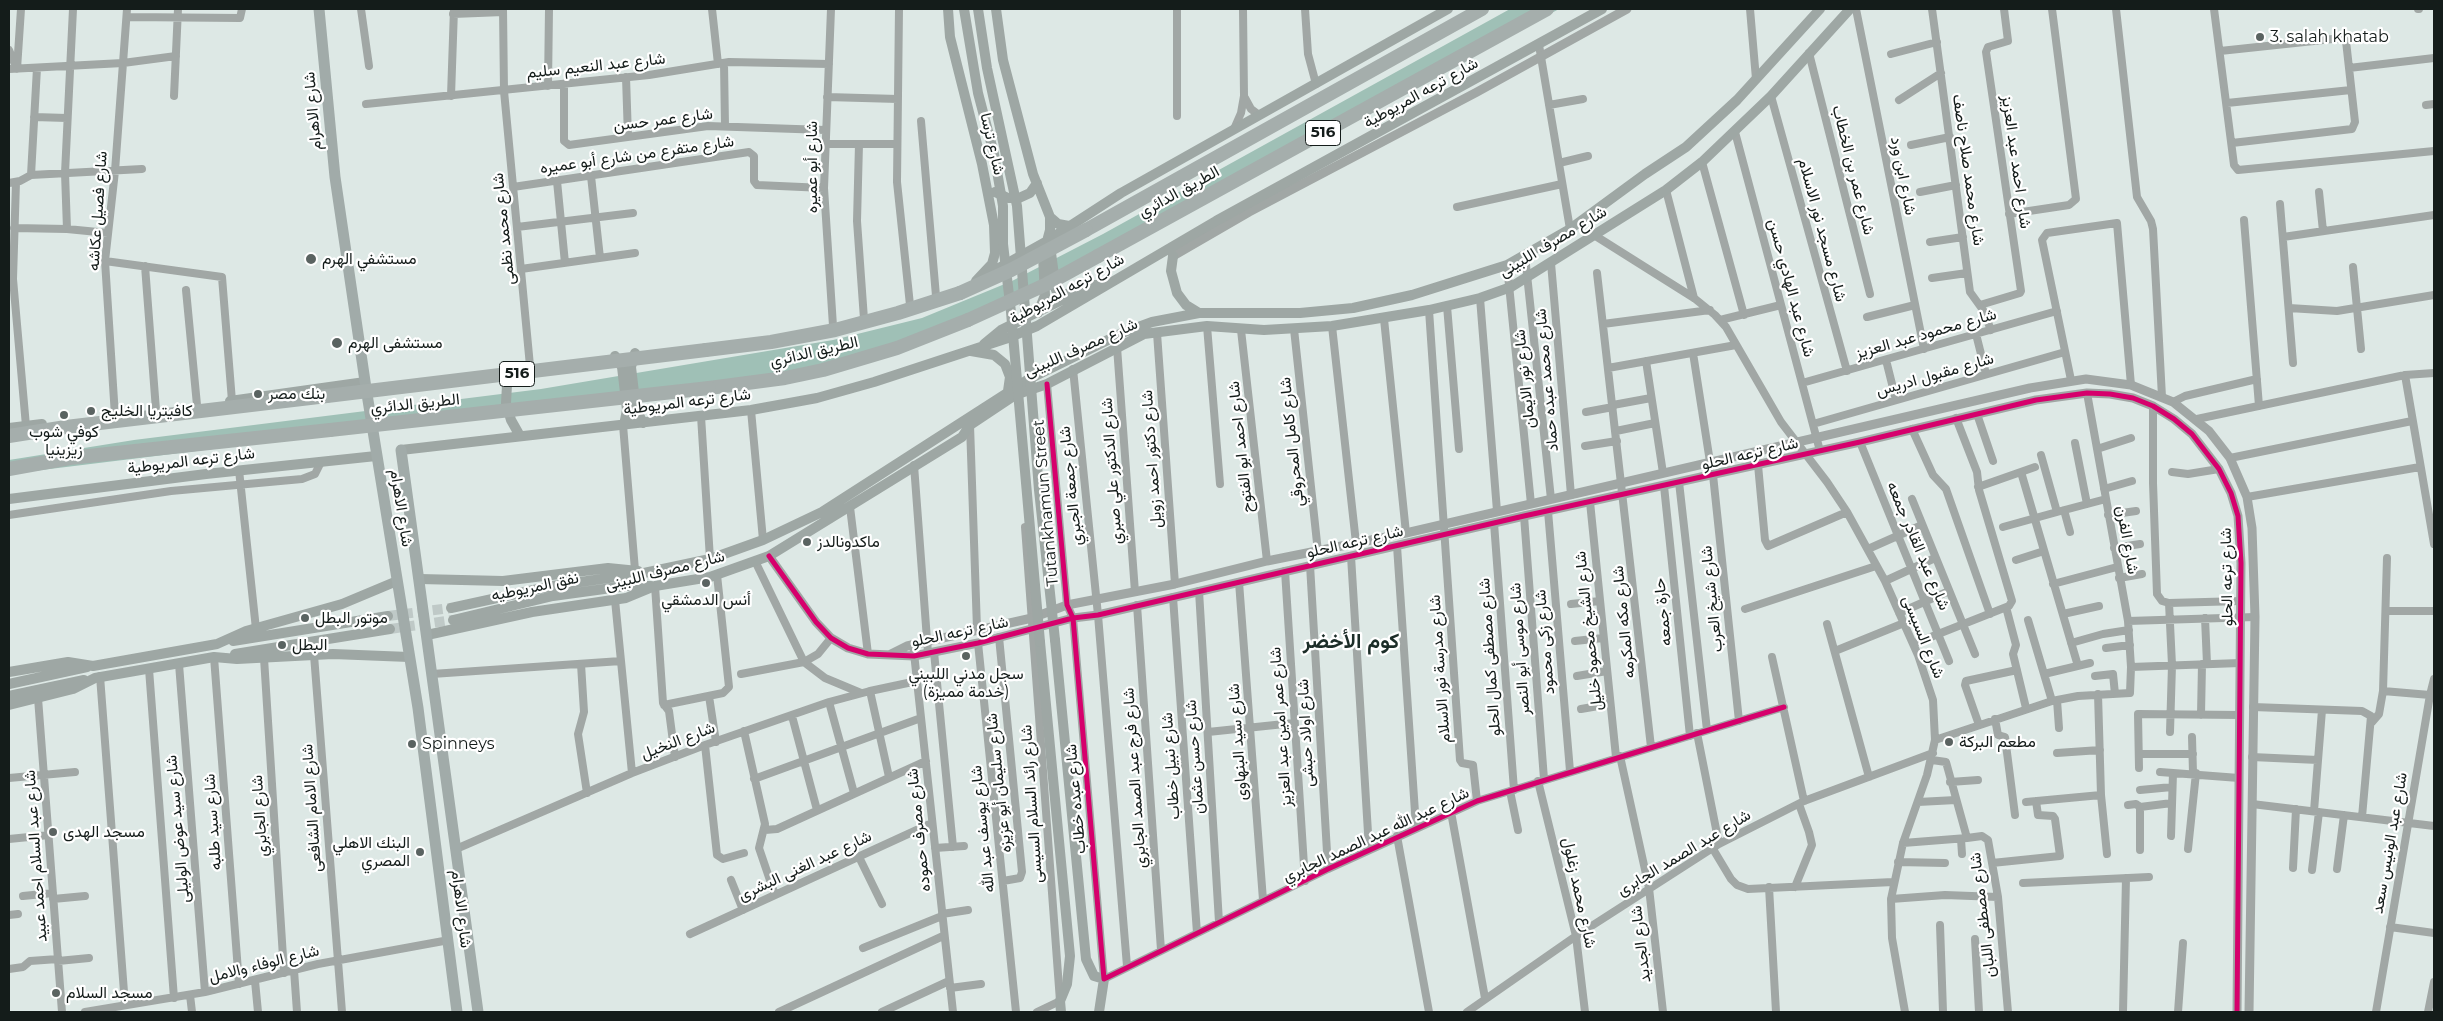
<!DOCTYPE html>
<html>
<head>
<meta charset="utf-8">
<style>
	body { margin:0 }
	#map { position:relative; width:2443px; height:1021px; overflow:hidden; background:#dde8e5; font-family:Montserrat,sans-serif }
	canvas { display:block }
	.frame { position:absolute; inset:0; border:10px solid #141c1a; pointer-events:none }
</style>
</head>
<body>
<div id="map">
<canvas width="2443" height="1021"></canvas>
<div class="frame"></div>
</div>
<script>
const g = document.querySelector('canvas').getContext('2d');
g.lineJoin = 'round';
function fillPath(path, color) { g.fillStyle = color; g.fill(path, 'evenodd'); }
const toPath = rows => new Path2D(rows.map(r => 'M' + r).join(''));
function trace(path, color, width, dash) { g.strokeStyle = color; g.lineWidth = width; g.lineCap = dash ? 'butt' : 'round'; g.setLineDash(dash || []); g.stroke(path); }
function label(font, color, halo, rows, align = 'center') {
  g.font = font + ' Montserrat,Vazirmatn,sans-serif'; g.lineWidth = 4.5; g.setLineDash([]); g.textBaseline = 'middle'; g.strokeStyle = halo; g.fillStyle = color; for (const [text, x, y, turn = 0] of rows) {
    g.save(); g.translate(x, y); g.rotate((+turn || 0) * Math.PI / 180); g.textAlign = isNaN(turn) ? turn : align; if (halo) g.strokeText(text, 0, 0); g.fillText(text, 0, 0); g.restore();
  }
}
const water = toPath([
	[1510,9,1559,9,994,315,792,378,9,474,9,460,134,440,541,389,833,340,922,318,1012,281,1103,234]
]);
const secondaryTunnel = toPath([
	[388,616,451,608],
	[390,629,453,620]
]);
const minor = toPath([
	[361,9,369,66],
	[503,9,504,91,530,366],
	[712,9,718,64],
	[831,9,824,188,833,326],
	[899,9,897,182,910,305],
	[1305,9,1308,54,1316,84],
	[1750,9,1756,79],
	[1856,9,1924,349],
	[1932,9,1970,292,1983,310,1991,330],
	[2116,9,2137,197,2151,221,2153,229,2162,397],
	[2214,9,2234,165,2238,170,2434,151],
	[2418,9,2419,9],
	[453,14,503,12],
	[127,17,240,18,242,9],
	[1539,45,1570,229],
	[9,50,16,67],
	[2220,51,2342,38,2346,41,2355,122,2352,129,2232,143],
	[1809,53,1870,294],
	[1891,54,1937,42],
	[724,63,725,126],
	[2349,68,2434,58],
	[9,69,123,63,176,56],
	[17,69,21,9],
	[626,77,628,137],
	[564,84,564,141,569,145,708,126,825,130],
	[548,86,549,9],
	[174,96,178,9],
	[451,96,454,9],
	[1771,96,1847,371],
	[827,97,898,99],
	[1245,98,1251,109,1259,115],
	[1899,100,1941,73],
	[2227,103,2351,90],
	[366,104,649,75,729,62,829,64],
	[1549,105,1583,99],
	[2426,105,2434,104],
	[1177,116,1177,9],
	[34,117,67,118],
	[921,121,936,296],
	[1234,129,1241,113,1244,96,1243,9],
	[1735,132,1820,451],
	[825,144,897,144],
	[859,144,857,221,864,319],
	[1911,145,1950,137],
	[1702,162,1744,315],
	[1559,163,1588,156],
	[31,175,37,68],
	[591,176,600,258],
	[557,181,565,263],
	[16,182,13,279,26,426],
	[9,183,20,181,31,175,142,169],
	[513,187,749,152,754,156,754,181,757,185,824,188],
	[1666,190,1694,298],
	[1920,192,1956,185],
	[2319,192,2323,231],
	[2280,204,2293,363],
	[1457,207,1562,184],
	[2009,214,2069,205,2076,199,2052,9],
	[2244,220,2259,406],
	[517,227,633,213],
	[14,228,67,229,108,233],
	[67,229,65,173,73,9],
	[1594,235,1694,298,1715,315,1726,327,1781,422,1827,482,1847,512,1885,581,1918,655,1933,700,1935,740,1927,775,1903,843,1891,899,1892,938,1905,1012],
	[2283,237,2434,215],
	[1930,242,1963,237],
	[1525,256,1551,499],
	[105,261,222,277,232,401],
	[1551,263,1571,495],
	[1507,265,1531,504],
	[145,266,156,410],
	[2353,267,2361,349],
	[521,269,635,253],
	[1597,273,1651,747],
	[1932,278,1967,273],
	[186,290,197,405],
	[1480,298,1497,511],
	[1980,305,2020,293,2021,291,1986,52,1988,47,2008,41,2004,9],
	[1447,306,1459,449],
	[2289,308,2337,311,2434,295],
	[1429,310,1460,760,1462,763,1473,765,1477,801],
	[1867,317,1915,305],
	[1384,319,1406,533],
	[1720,320,1781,305],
	[1603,324,1710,310],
	[1207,326,1220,484],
	[1332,326,1356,543],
	[1294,329,1318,552],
	[1241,330,1267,561],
	[1157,333,1175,584],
	[1976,334,1986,374],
	[1117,347,1135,592],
	[1693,353,1710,462],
	[1886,360,1896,400],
	[1646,361,1663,473],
	[1608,368,1736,345],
	[1073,369,1098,615,1127,966],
	[2405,375,2434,373],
	[2071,380,2042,240,2047,233,2117,223,2131,385],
	[1802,383,2057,311],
	[1047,384,1067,605,1073,618,1104,979,1328,869,1477,801,1784,707],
	[2173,402,2185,396,2257,379],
	[1613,405,1651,398],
	[2153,406,2153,483,2157,594,2162,601,2169,603,2241,601],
	[751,410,763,540],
	[1586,412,1613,407],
	[1977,414,1993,461],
	[115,416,105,261,115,171,127,9],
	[701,416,710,559],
	[2197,419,2405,375,2434,544],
	[1813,424,2065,352],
	[623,425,635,570],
	[970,425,977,629],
	[1912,429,1933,475,1946,489,1990,614],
	[1616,431,1655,423],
	[1860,442,1949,661],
	[2075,443,2087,504],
	[1585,446,1617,441],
	[2097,449,2131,438],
	[2230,458,2412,421],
	[914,465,928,653],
	[1758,465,1765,540,1768,546,1847,512],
	[239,470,256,629],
	[2021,472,2078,666],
	[2172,472,2188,474,2219,469],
	[1713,475,1739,721],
	[1679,482,1707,730],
	[1664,486,1690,736],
	[1978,487,2035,467],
	[2104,489,2132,481],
	[2247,497,2420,467],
	[1912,499,1975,654],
	[1590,502,1616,757],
	[850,507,868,654],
	[2064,510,2070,532],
	[1548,511,1570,771],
	[2057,512,2106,499],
	[9,515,171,491,302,479,315,474,321,462],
	[2108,515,2136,511],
	[1524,516,1544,779],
	[1494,523,1514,790],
	[1025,527,1060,1001,1037,1012],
	[2003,527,2057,512,2041,455],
	[1397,546,1416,827],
	[2114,548,2140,544],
	[1868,549,1922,525],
	[1351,556,1369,849],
	[2016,560,2044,551],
	[755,561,804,662,825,678,861,693],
	[1310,565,1328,869],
	[1285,571,1305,881],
	[2119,578,2142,574],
	[1885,581,1935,558],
	[1239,582,1263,900],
	[2053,584,2117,567],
	[655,586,663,703,669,711,675,757],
	[1199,591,1219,922],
	[1173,597,1197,933],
	[615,600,632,773],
	[2169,603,2172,665,2170,732],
	[1571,604,1600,601],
	[1137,605,1161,950],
	[2006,607,2016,645,2013,654,2026,708],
	[1745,609,1876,566],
	[2386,611,2434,611],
	[1899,613,1949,591],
	[2063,614,2099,606],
	[2205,618,2207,664],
	[2028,620,2052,701],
	[2128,621,2255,617],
	[1827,624,1869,777],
	[999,637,1022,872,1020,878,1003,881],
	[1575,641,1603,638],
	[978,643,1016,1012],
	[2071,643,2103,634,2129,630],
	[913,644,953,1012],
	[1913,644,2009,606,2012,601,1979,490,1977,472,1956,418],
	[2106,648,2130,645],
	[1835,651,1904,623],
	[934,652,953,847],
	[314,655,342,1012],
	[214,657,239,984],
	[1772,657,1804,801],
	[264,658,284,973],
	[179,664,205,992],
	[581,664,584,712,578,734,587,793],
	[2131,667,2240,663],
	[149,669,174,998],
	[432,674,621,661],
	[741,674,804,662,818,654,831,638],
	[2044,674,2090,663],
	[100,676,125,1005],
	[1577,676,1607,671],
	[2095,676,2113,674,2115,694],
	[870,691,889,777],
	[2383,691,2430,695],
	[2098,694,2101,795,2107,854],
	[709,696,716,742],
	[38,698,62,1012],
	[2057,700,2059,728],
	[829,702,854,793],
	[664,705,723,693,729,687,717,575],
	[2253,707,2362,711,2371,716,2362,817],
	[1581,709,1610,704],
	[2201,715,2202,664],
	[792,716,817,810],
	[1995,719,1998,735,2005,737,2015,815],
	[2372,722,2379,714,2383,691,2387,558],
	[1979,725,1965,685,1966,681,2017,670],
	[744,731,765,824,759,848,775,895],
	[1208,732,1294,723],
	[1697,733,1719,844],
	[2192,737,2193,773],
	[1935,740,2052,701,2078,696,2130,693,2131,667,2128,621,2087,393],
	[705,745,717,855,723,859,744,853],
	[2057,753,2100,750],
	[2139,754,2193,754],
	[1620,756,1649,888,1663,1012],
	[2252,757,2318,760],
	[1932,760,1946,762,1967,838,1982,836,1988,840,1998,897,2008,1012],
	[2139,768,2138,714,2240,715],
	[2160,772,2239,778],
	[9,778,75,772],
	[754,779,921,718],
	[1538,781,1576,936,1585,1012],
	[1950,782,1978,780],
	[2140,790,2172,787],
	[1510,791,1518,830],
	[1918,802,1956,800],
	[2026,802,2101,795],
	[2252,804,2434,826],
	[2128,805,2136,804,2140,807],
	[2314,811,2322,710],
	[1451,812,1485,998],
	[765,830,777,829,926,761],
	[1397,836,1429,1012],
	[2171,836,2173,773],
	[9,839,49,835],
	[1961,839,1962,854],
	[1903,843,1967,838],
	[935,848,964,846],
	[456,849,632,773,705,745,829,702,870,691,917,681],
	[1713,849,1731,879,1737,885,1748,889,1893,882],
	[2188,849,2196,773],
	[2140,850,2140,807,2172,803],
	[859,857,882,904],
	[1898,862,1945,863],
	[1992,863,2060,856,2055,819,2053,816,2038,815,2036,801],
	[2293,868,2296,809],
	[2337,869,2344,815],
	[2312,870,2319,812],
	[731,880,743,910],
	[2023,883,2149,877],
	[1769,887,1776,1012],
	[1795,887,1812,845,1809,832,1799,804],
	[23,896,53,893],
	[53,899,85,896],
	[1891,899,1945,895,1998,897],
	[942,914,968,910],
	[9,915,18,914],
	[1940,925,1943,1012],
	[2390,927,2434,933],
	[690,934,932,823],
	[1975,939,1979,1012],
	[863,948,942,916],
	[58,961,89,958],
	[9,969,23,967,30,961,58,959],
	[294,970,297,1012],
	[255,981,258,1012],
	[950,988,981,984],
	[190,995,192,1012],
	[85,1012,205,992,318,964,449,940],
	[779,1012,943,936],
	[882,1012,949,981],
	[1467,1012,1576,936,1719,844,1804,801,1933,753],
	[2123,1012,2126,878],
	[2178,1012,2183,943],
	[2376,1012,2430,695,2434,679],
	[2428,1012,2434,982]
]);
const tertiary = toPath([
	[1173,256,1249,212,1477,92,1627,9],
	[769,556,816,622,831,638,848,648,868,654,914,656,978,643,1073,618,1098,615,1524,516,1860,442,2036,400,2087,393,2110,394,2133,398,2153,406,2174,419,2192,434,2219,469,2231,493,2238,516,2241,563,2237,1012],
	[891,654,907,646,1032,618,1067,605,1175,584,1267,561,1406,533,2030,388,2086,379,2131,385,2173,402,2209,431,2230,458,2247,497,2252,528,2255,617,2249,1012]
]);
const secondary = toPath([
	[948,9,950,37,982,164,994,225,995,253,992,264,976,281],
	[996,9,1003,60,1033,174,1050,217,1058,224,1069,226],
	[995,192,1008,198,1019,198,1030,193,1037,183],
	[1053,242,1051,253,1056,290,1062,295,1071,293],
	[1173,256,1171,271,1177,293,1186,305,1199,313],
	[988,274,1047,241,1121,193,1448,9],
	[1038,313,1045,295,1043,256,1050,230,1050,217],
	[984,344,1001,330,1084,289,1094,285,1107,285],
	[971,351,994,355,1005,364,1010,377,1008,391],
	[635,353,631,367,636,409,643,423],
	[615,356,622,367,627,410,624,425],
	[513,368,507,385,506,403,511,420,520,436],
	[230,401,365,382],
	[9,428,42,424],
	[401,450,751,410,817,398,874,382,1005,339,1037,326,1216,221,1602,9],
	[9,499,206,474,376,456],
	[420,579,503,581,608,568,638,571],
	[451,608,552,586,644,573,710,559,763,540,822,512,1029,379,1122,333,1152,322,1199,313,1300,313,1353,308,1412,295,1507,265,1570,229,1645,174,1686,147,1737,100,1820,9],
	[453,620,553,596,626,586,651,586],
	[427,635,532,612,626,598,655,586,710,577,769,556,962,437,970,425,1015,395,1047,384,1144,334,1207,326,1264,330,1332,326,1429,310,1480,298,1511,287,1666,190,1702,162,1771,96,1850,9],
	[1055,640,1086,959,1094,976,1104,979,1099,1012],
	[233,641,388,616],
	[1040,642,1070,956,1067,984,1060,1001,1061,1012],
	[235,654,390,629],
	[9,672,68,662,93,666,217,644,246,631,342,604,397,581],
	[9,684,87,667],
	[9,696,84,680],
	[9,705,73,689,95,678,214,657,237,659,333,654,409,657]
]);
const primary = toPath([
	[319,9,335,177,366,388,418,708,457,1012],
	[401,450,478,1012]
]);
const motorway = toPath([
	[1086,230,1482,9],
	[1098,256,1547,9],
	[706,350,771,342,835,330,898,313,960,293],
	[709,388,785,378,823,370,897,348,968,320],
	[9,436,66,427,327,396],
	[9,469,70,458,330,430]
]);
const secondaryBridge = toPath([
	[964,9,978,93,994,154,1003,206,1003,244,1011,312,1040,642],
	[978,9,987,68,1017,206,1039,490,1055,640]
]);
const motorwayBridge = toPath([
	[960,293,1011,270,1086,230],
	[968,320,1047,284,1098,256],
	[327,396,706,350],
	[330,430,709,388]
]);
const cycleway = toPath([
	[1047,384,1067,605,1073,618,1104,979,1328,869,1477,801,1784,707],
	[769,556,816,622,831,638,848,648,868,654,914,656,978,643,1073,618,1098,615,1524,516,1860,442,2036,400,2087,393,2110,394,2133,398,2153,406,2174,419,2192,434,2219,469,2231,493,2238,516,2241,563,2237,1012]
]);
const markers = [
	[2260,37,5,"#5a6361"],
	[311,259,6,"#5a6361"],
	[337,343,6,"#5a6361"],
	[258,394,5,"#5a6361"],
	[91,411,5,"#5a6361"],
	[64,415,5,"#5a6361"],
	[807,542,5,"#5a6361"],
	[706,583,5,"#5a6361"],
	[305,618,5,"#5a6361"],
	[282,645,5,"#5a6361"],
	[966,656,5,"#5a6361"],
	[1949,742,5,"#5a6361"],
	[412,744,5,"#5a6361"],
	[53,832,5,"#5a6361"],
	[420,852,5,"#5a6361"],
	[56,993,5,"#5a6361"]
];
const shields = [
	[1323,133,35],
	[517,374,35]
];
const shieldNames = [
	["516",1323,133],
	["516",517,374]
];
const poiNames = [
	["3. salah khatab",2270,37],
	["مستشفي الهرم",322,259],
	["مستشفى الهرم",348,343],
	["بنك مصر",268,394],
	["كافيتريا الخليج",101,411],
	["كوفي شوب",64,432,"center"],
	["زيزينيا",64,450,"center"],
	["ماكدونالدز",817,542],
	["أنس الدمشقي",706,600,"center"],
	["موتور البطل",315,618],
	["البطل",292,645],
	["سجل مدني اللبيني",966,674,"center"],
	["(خدمة مميزة)",966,692,"center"],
	["مطعم البركة",1959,742],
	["Spinneys",422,744],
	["مسجد الهدى",63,832],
	["البنك الاهلي",410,843,"right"],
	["المصري",410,861,"right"],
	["مسجد السلام",66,993]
];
const streetNames = [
	["شارع عبد النعيم سليم",596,66,-6],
	["شارع ترعه المريوطية",1421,93,-29],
	["شارع الاهرام",313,111,-95],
	["شارع عمر حسن",663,120,-7],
	["شارع ترسا",992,144,77],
	["شارع متفرع من شارع أبو عميره",637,155,-8],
	["شارع احمد عبد العزيز",2016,162,82],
	["شارع أبو عميره",812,167,-90],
	["شارع عمر بن الخطاب",1853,170,76],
	["شارع محمد صلاح ناصف",1968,170,82],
	["شارع ابن ورد",1903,176,79],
	["الطريق الدائري",1179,192,-29],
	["شارع فصيل عكاشه",98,211,-86],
	["شارع محمد نظمى",504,229,-96],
	["شارع مسجد نور الاسلام",1822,230,75],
	["شارع مصرف اللبينى",1553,242,-31],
	["شارع عبد الهادي حسن",1791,288,75],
	["شارع ترعه المريوطية",1067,289,-29],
	["شارع محمود عبد العزيز",1926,334,-16],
	["شارع مصرف اللبينى",1081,348,-24],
	["الطريق الدائري",814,352,-13],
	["شارع مقبول ادريس",1935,375,-16],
	["شارع نور الايمان",1525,379,-96],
	["شارع محمد عبده حماد",1547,380,-95],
	["شارع ترعه المريوطية",687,402,-7],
	["الطريق الدائري",415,404,-6],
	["شارع كامل المحروقي",1292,442,-96],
	["شارع احمد ابو الفتوح",1241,447,-96],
	["شارع ترعه الحلو",1750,454,-13],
	["شارع دكتور احمد زويل",1152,459,-94],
	["شارع ترعه المريوطية",191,461,-7],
	["شارع الدكتور علي صبري",1112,471,-94],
	["شارع جمعة الجبري",1071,486,-96],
	["Tutankhamun Street",1046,503,-95],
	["شارع الاهرام",401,508,81],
	["شارع الفرن",2127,540,80],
	["شارع ترعه الحلو",1355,542,-13],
	["شارع عبد القادر جمعه",1918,546,67],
	["شارع مصرف اللبينى",665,571,-14],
	["شارع ترعه الحلو",2227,577,-91],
	["نفق المريوطيه",535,587,-12],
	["شارع شيخ العرب",1712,599,-96],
	["حارة جمعه",1663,612,-96],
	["شارع مكه المكرمه",1624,622,-96],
	["شارع الشيخ محمود خليل",1589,631,-96],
	["شارع ترعه الحلو",960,632,-12],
	["شارع السيسى",1923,637,68],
	["شارع زكى محمود",1545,642,-95],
	["شارع موسى أبو النصر",1520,649,-94],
	["شارع مصطفى كمال الحلو",1490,657,-94],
	["شارع مدرسة نور الاسلام",1440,669,-94],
	["شارع عمر امين عبد العزيز",1281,727,-94],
	["شارع اولاد حبشى",1306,733,-93],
	["شارع النخيل",678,741,-21],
	["شارع سيد البنهاوى",1238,742,-94],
	["شارع حسن عثمان",1195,757,-94],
	["شارع نبيل خطاب",1171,766,-94],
	["شارع فرج عبد الصمد الجابري",1135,778,-94],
	["شارع سليمان أبو عزيزه",999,783,-96],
	["شارع عبده خطاب",1076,799,-95],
	["شارع رائد السلام السيسى",1032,804,-94],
	["شارع الامام الشافعى",312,808,-94],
	["شارع الجابري",260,816,-94],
	["شارع سيد طلبه",213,822,-94],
	["شارع سيد عوض الوليلى",178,829,-95],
	["شارع يوسف عبد الله",983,829,-96],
	["شارع مصرف حموده",919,830,-96],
	["شارع عبد الله عبد الصمد الجابري",1376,835,-25],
	["شارع عبد الونيس سعد",2390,843,-80],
	["شارع عبد الصمد الجابرى",1684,853,-31],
	["شارع عبد السلام احمد عبيد",36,856,-94],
	["شارع عبد الغنى البشرى",805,866,-25],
	["شارع محمد زغلول",1579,893,78],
	["شارع الاهرام",461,909,83],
	["شارع مصطفى اللبان",1983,915,-97],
	["شارع الجديد",1641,944,-97],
	["شارع الوفاء والامل",264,964,-14]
];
const districtNames = [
	["كوم الأخضر",1351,642]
];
fillPath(water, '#9fc0b6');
trace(secondaryTunnel, '#bfc9c7', 10, [10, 5]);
trace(minor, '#a1a7a5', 8);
trace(tertiary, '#a1a7a5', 9);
trace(secondary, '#9ea7a4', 10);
trace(primary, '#a1aba9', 11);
trace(motorway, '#a5aeac', 14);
trace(secondaryBridge, '#9ea7a4', 10);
trace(motorwayBridge, '#a5aeac', 14);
trace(cycleway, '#d6006c', 5);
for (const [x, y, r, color] of markers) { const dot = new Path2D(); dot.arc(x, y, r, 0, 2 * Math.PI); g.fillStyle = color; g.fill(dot); trace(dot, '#fff', 2); }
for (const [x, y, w] of shields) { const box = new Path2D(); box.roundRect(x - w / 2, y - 12.5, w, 25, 4); g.fillStyle = '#fff'; g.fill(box); trace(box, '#141c1a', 1); }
label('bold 15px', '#141c1a', null, shieldNames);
label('16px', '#141c1a', '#fff', poiNames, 'left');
label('16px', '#141c1a', '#fff', streetNames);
label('bold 21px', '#1c2d28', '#fff', districtNames);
</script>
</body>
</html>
